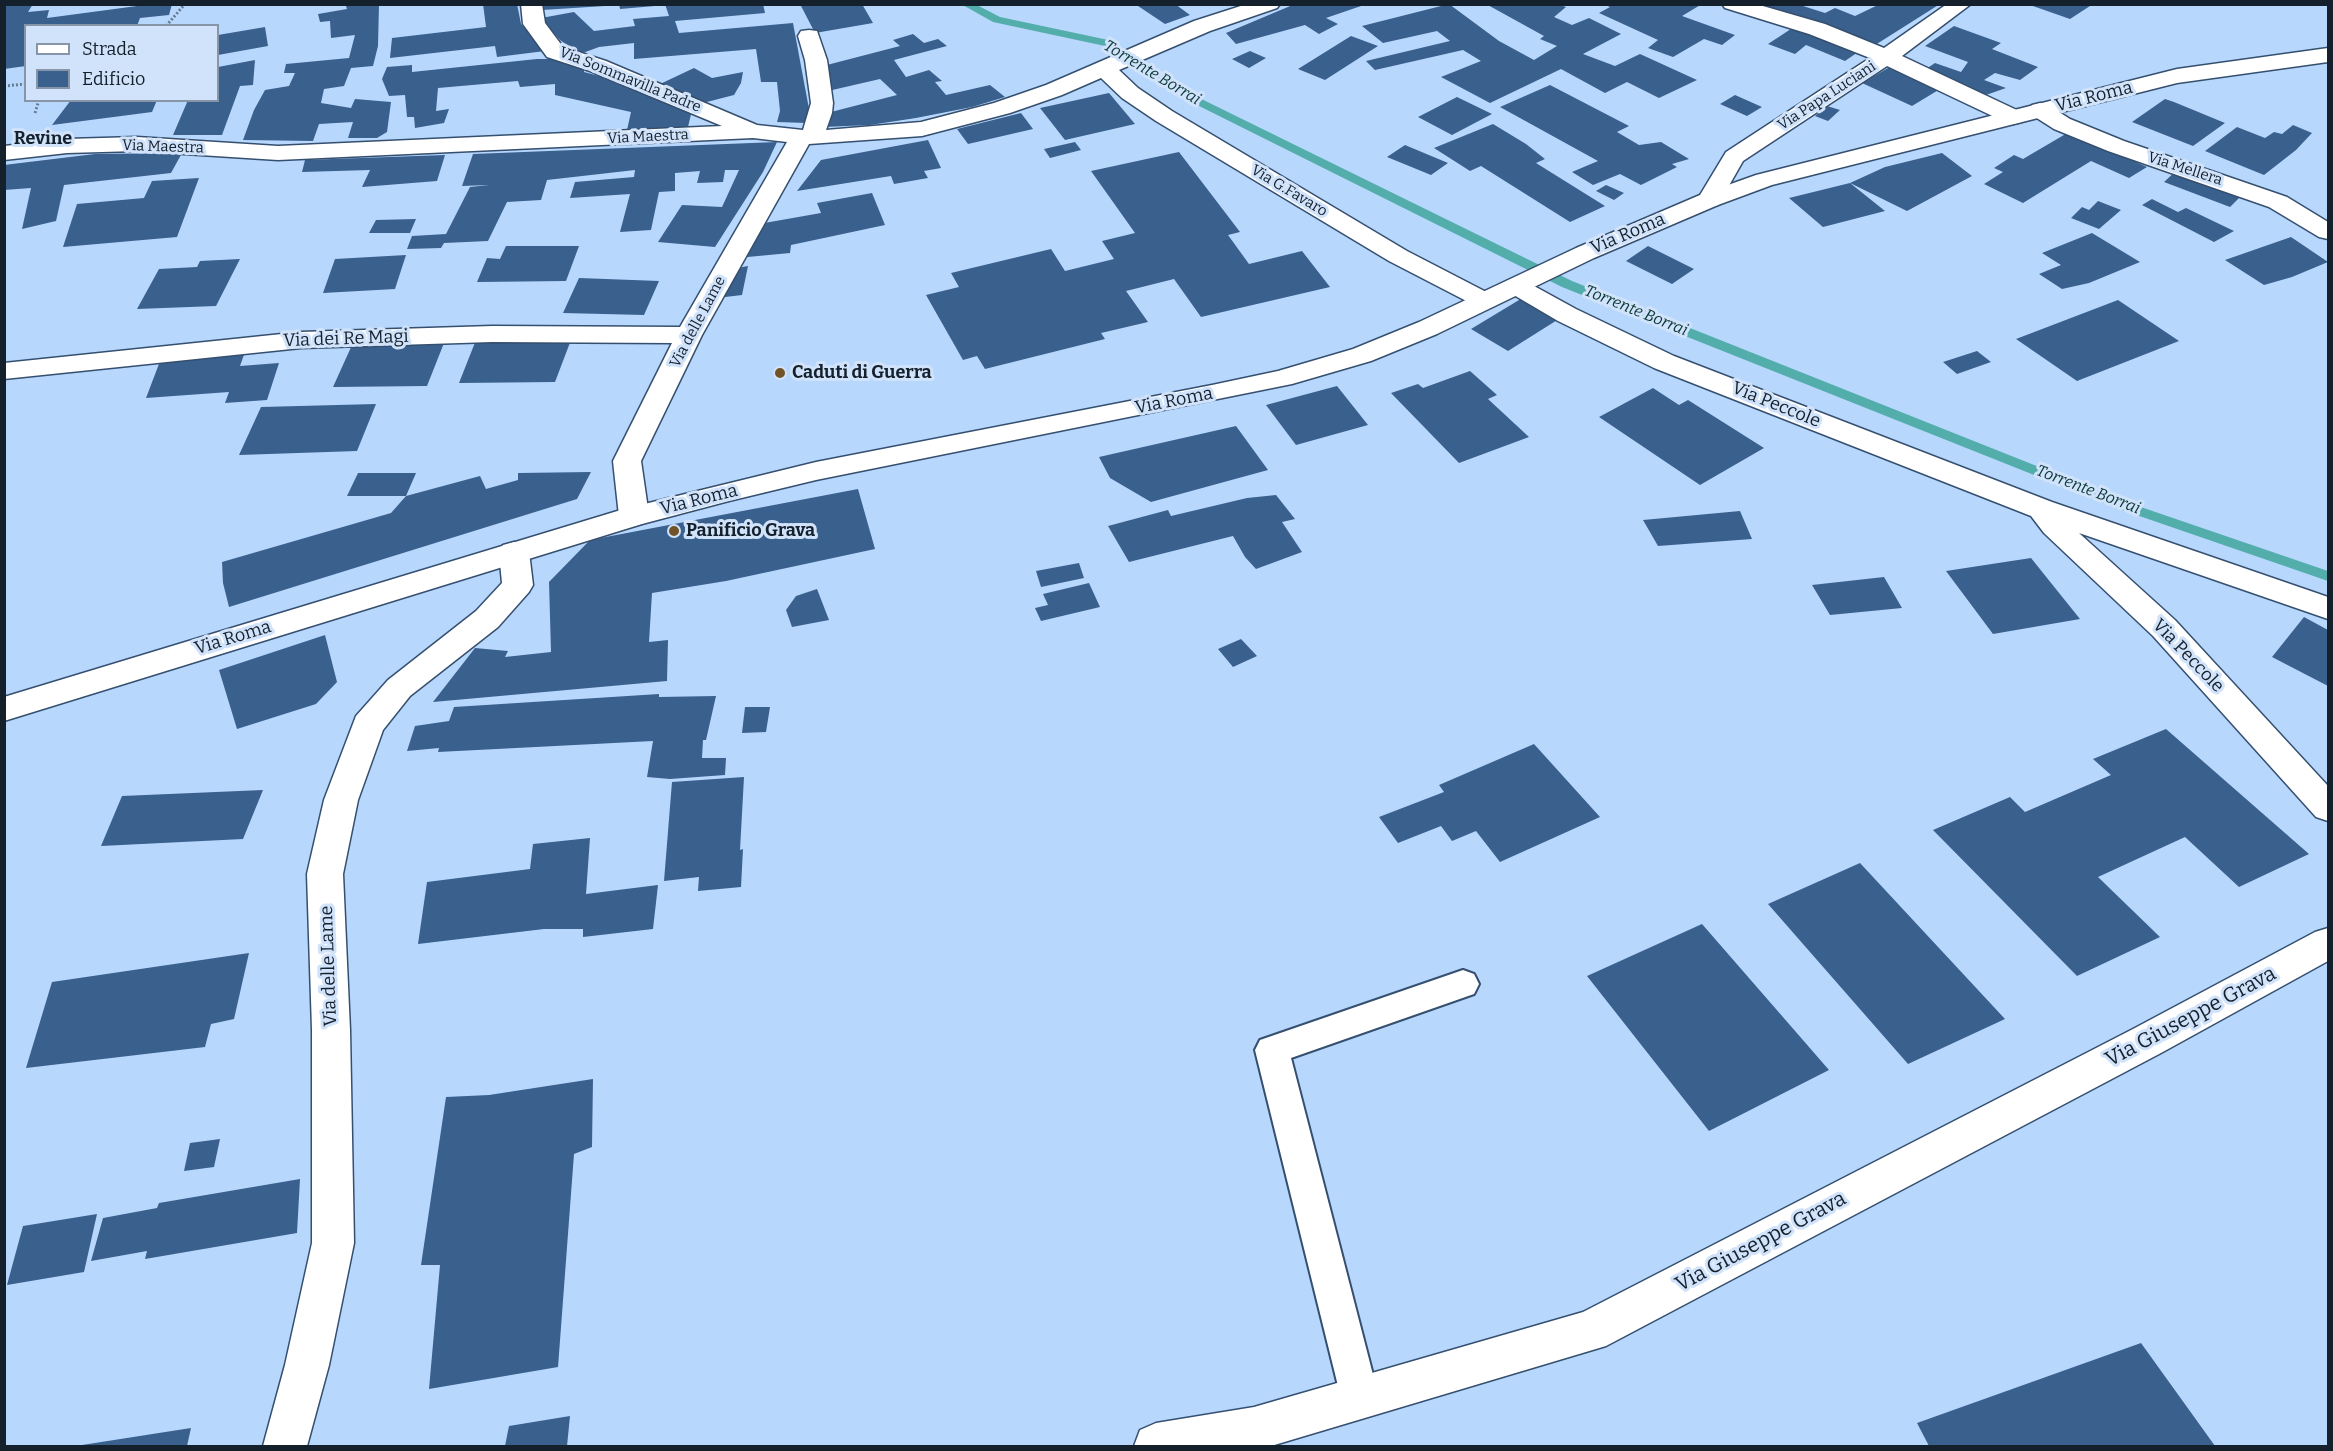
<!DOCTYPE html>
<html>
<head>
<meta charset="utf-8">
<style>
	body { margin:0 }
	#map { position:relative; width:2333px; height:1451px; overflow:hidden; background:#b8d7fd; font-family:Bitter,serif }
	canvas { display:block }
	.frame { position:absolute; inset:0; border:6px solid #15202d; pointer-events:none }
	.legend { position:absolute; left:24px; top:24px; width:195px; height:78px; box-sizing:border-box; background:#d1e3fa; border:2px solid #8695a8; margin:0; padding:8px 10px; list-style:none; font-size:18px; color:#15202d }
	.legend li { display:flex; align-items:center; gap:12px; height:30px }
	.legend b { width:30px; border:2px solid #8695a8 }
</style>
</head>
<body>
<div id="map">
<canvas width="2333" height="1451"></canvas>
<div class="frame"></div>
<ul class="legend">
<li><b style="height:8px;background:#fff"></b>Strada</li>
<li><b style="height:16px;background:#3a608e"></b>Edificio</li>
</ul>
</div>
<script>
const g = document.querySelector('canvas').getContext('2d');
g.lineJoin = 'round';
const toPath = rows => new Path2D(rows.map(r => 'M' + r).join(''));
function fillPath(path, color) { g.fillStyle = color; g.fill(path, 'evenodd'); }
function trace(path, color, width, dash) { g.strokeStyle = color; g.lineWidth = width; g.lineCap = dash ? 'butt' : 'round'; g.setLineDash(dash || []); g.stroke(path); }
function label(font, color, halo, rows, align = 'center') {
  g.font = font + ' Bitter,serif'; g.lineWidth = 6; g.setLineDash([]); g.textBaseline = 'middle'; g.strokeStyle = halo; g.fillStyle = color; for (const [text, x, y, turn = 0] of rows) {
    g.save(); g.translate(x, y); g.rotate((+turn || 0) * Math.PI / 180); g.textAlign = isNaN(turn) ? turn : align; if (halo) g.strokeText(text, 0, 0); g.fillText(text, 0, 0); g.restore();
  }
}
const stream = toPath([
	[961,4,975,4,1000,17,1113,41,1179,88,1572,281,2132,504,2328,571,2328,581,2122,510,1562,287,1171,92,1105,46,993,22,961,4]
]);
const building = toPath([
	[7,4,33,4,28,12,49,10,47,18,152,4,172,4,169,15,140,18,137,26,26,26,26,66,4,69,4,7],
	[379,4,378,46,373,66,351,68,344,86,324,89,321,103,351,108,355,99,391,102,387,132,377,138,348,138,353,122,319,124,313,141,243,140,254,110,265,90,289,86,295,73,284,73,286,64,349,58,355,35,331,38,330,21,320,22,318,14,347,9,346,6],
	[483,4,517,4,521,24,545,51,497,57,495,46,390,58,392,38,486,27],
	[539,4,605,4,605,6,542,10],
	[619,4,655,4,655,6,620,9],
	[665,4,763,4,765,13,675,21,679,33,793,23,809,109,807,123,777,122,780,111,777,82,761,82,756,49,634,59,634,43,599,47,580,54,560,40,541,18,574,12,594,31,635,26,633,19,669,16],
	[800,4,862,4,873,23,815,33],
	[1135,4,1175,4,1190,15,1165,24],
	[1295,4,1364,5,1326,18,1338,24,1319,34,1305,25,1236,44,1226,33],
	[1449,4,1499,41,1534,60,1557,46,1540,39,1544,36,1486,4,1557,4,1566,7,1554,17,1572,25,1589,18,1621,34,1583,54,1615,66,1640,54,1697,80,1659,98,1627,82,1605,93,1561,69,1490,103,1441,77,1481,61,1463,50,1375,70,1366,61,1450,41,1437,31,1383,43,1362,26],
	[1603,4,1702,4,1682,16,1735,35,1722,45,1704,39,1673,57,1648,48,1658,40,1599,13,1610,7],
	[1880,4,1940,4,1872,47,1757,5,1800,5,1825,13,1835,8,1855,16],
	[2085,4,2090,6,2070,19,2030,5],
	[1797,25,1861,50,1845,61,1806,45,1795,54,1768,44],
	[1954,26,2001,43,1992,49,2038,67,2020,80,1995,73,1984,80,2006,88,1986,95,1923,71,1935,63,1961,72,1968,62,1925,46],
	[265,27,268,46,218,55,218,35],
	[913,34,924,43,938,39,947,46,894,60,906,77,929,70,942,81,935,82,946,95,990,85,1005,97,972,107,916,118,870,125,824,127,831,112,897,95,880,79,828,91,823,66,900,46,893,40],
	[1351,36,1378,46,1325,80,1298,69],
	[1250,51,1266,58,1249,68,1232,59],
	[537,59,558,59,584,69,584,72,629,84,692,110,688,127,627,130,631,112,555,95,555,84,520,87,518,81,438,88,436,111,449,109,444,123,415,128,414,117,407,117,405,95,389,96,382,79,387,67,412,65,412,72],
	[255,60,253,85,240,86,222,135,173,135,188,100,218,100,218,67],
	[1895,64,1945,86,1912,106,1862,83],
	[694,68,712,78,743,72,741,83,734,95,699,104,658,85],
	[1550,85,1629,126,1617,132,1639,145,1661,142,1689,159,1672,164,1677,167,1641,185,1620,174,1593,185,1572,172,1598,161,1500,107],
	[1109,93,1135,124,1065,140,1040,108],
	[1735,95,1762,107,1747,116,1720,104],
	[1457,97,1492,114,1452,135,1418,117],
	[2165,99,2174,102,2225,123,2193,146,2132,122],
	[71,100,157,100,152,112,52,125],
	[1827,106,1840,110,1828,121,1815,116],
	[1021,113,1033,129,968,144,957,129],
	[1493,124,1526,144,1545,159,1536,163,1605,206,1570,222,1481,166,1470,171,1434,148],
	[2293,125,2312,133,2296,150,2264,175,2205,151,2237,127,2265,138,2274,132,2282,134],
	[2069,132,2147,167,2129,178,2091,161,2023,203,1984,184,2003,172,1994,168,2014,155,2023,159],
	[928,140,941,168,924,171,928,178,894,184,891,176,797,191,821,160],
	[777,142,763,172,715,247,658,242,682,205,722,207,739,170,725,170,723,182,697,183,700,171,675,173,675,191,659,192,651,230,620,232,630,194,570,198,575,182,634,177,635,170,547,180,541,200,507,202,488,241,444,243,441,248,407,249,412,236,446,234,470,187,489,185,462,186,473,154],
	[1075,142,1081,150,1050,158,1044,149],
	[1405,145,1448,163,1431,175,1387,157],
	[1179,152,1240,232,1228,235,1249,264,1302,251,1330,287,1201,317,1174,279,1126,291,1148,322,1101,333,1105,339,985,369,977,356,963,360,926,295,959,287,951,273,1051,249,1065,271,1114,259,1102,241,1135,233,1091,171],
	[182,153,171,173,64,185,56,221,22,229,31,188,4,190,4,165,95,154],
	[1942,153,1972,176,1907,211,1850,183,1885,167],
	[445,155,437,181,362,187,370,170,302,172,305,160],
	[2177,170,2243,194,2230,207,2164,182],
	[199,178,177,237,63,247,77,204,144,198,152,181],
	[1850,183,1885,211,1823,227,1789,198],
	[1606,185,1624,193,1614,200,1596,191],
	[872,193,885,225,791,245,790,253,737,258,753,225,821,213,817,203],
	[2152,199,2178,212,2186,208,2234,231,2214,242,2142,205],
	[2098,201,2121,210,2099,229,2071,218,2082,207,2089,210],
	[416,219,410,233,369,233,376,220],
	[2092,233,2140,262,2089,283,2062,289,2039,274,2061,265,2042,253],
	[2291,237,2328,262,2292,277,2264,285,2225,260],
	[506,246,579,246,566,281,477,282,487,258,500,259],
	[1648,246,1694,269,1672,284,1626,261],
	[406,255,395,289,323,293,335,259],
	[240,259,216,306,137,309,159,269,197,267,200,261],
	[748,266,742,295,717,298,732,269],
	[579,278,659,281,644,315,563,313],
	[1524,297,1562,317,1508,351,1471,329],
	[2118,300,2179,341,2077,381,2016,339],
	[476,340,571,340,555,382,459,383],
	[444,343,427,386,333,387,352,345],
	[246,349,240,366,279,363,267,400,225,403,229,392,146,398,162,356],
	[1977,351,1991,362,1957,374,1943,362],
	[1470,371,1497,395,1488,399,1529,437,1459,463,1391,393,1418,384,1423,388],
	[1337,386,1368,425,1296,445,1266,405],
	[1653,388,1679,405,1688,400,1764,448,1700,485,1599,417],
	[376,404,357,451,239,455,261,407],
	[1236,426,1268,470,1151,502,1110,478,1099,457],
	[591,472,577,499,229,607,223,583,222,562,391,513,406,496,347,496,358,473,416,473,406,496,480,476,486,489,518,480,518,473],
	[858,489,875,549,726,581,652,593,649,642,668,640,667,681,433,702,475,648,508,651,505,657,551,652,549,582,590,540],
	[1276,495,1295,519,1282,522,1302,552,1256,569,1245,557,1233,536,1129,562,1108,526,1168,510,1171,516,1247,498],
	[1740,511,1752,539,1658,546,1643,520],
	[2031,558,2080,619,1993,634,1946,571],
	[1079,563,1084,578,1041,587,1036,571],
	[1884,577,1902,608,1830,615,1812,585],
	[1089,583,1100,607,1041,621,1035,608,1048,605,1043,594],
	[817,589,829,620,792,627,786,610,796,596],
	[2304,617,2328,630,2328,686,2272,657],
	[325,635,337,682,316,704,237,729,219,670],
	[1241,639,1257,656,1233,667,1218,649],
	[659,694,659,697,716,696,706,740,703,740,702,758,726,758,725,775,670,779,647,777,653,741,438,752,439,748,407,751,415,726,449,721,454,707],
	[745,707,770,707,766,732,742,733],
	[2166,729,2309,854,2239,887,2185,837,2098,877,2160,937,2077,976,1933,830,2010,797,2025,812,2111,775,2093,759],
	[1534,744,1600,817,1500,862,1476,831,1452,841,1441,826,1398,843,1379,817,1444,792,1439,785],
	[744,777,740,850,743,849,741,887,698,891,699,877,664,881,672,782],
	[263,790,243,839,101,846,122,796],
	[590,838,586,894,658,885,653,929,583,937,583,929,544,929,418,944,427,882,530,869,533,844],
	[1860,863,2005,1019,1908,1064,1768,904],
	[1702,924,1829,1070,1709,1131,1587,976],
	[249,953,234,1019,211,1024,205,1047,26,1068,52,982],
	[593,1079,592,1147,574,1154,558,1367,429,1389,440,1265,421,1265,446,1097,489,1095],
	[220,1139,214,1167,184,1171,190,1143],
	[300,1179,297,1233,145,1259,147,1251,91,1261,103,1218,157,1208,159,1203],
	[97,1214,84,1272,7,1285,23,1226],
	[2141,1343,2215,1446,1929,1446,1917,1423],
	[570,1416,567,1446,505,1446,509,1426],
	[191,1428,187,1446,82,1446,82,1445]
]);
const path = toPath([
	[166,26,185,4],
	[4,86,26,84],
	[35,113,39,100]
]);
const lane = toPath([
	[1463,970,1474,974,1479,984,1474,994,1291,1058,1379,1398,1374,1411,1360,1417,1346,1411,1341,1398,1255,1050,1260,1040,1463,970]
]);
const street = toPath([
	[521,4,542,4,545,23,563,47,606,61,757,125,803,130,811,103,805,60,798,36,801,31,809,30,817,31,827,60,833,103,832,113,826,130,921,122,994,103,1046,85,1194,21,1247,4,1280,4,1277,8,1210,31,1119,70,1138,88,1172,111,1407,251,1494,296,1498,301,1494,306,1485,309,1476,306,1389,261,1156,121,1122,98,1101,78,1062,95,1010,113,922,136,809,144,702,335,641,461,649,516,644,523,634,526,624,523,619,516,613,461,672,343,492,342,301,348,4,379,4,363,301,332,492,326,680,327,787,142,753,138,278,160,137,151,67,153,4,160,4,146,67,139,137,137,278,146,722,126,590,71,547,57,523,24,521,4],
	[1722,4,1756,4,1825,24,1884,48,1947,4,1971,4,1902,56,2021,112,2024,117,2021,122,2013,124,2005,122,1887,66,1743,161,1718,205,1709,207,1700,205,1697,200,1726,152,1870,58,1809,34,1725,8,1722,4],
	[2040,103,2048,105,2070,119,2124,141,2287,197,2328,222,2328,239,2319,237,2269,207,2108,151,2054,129,2032,115,2029,110,2032,105,2040,103],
	[1516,278,1525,281,1576,309,1674,356,2052,502,2328,597,2328,619,2079,533,2175,620,2328,786,2328,821,2316,817,2153,636,2044,533,2031,516,1654,368,1558,321,1507,291,1503,286,1507,281,1516,278],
	[514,542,525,545,529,552,533,585,529,592,498,627,410,696,383,730,358,800,343,874,350,1030,354,1243,329,1365,307,1446,263,1446,285,1365,312,1243,312,1030,307,874,324,800,356,716,388,680,476,611,502,583,499,552,503,545,514,542],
	[2328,928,2328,961,2161,1053,1606,1346,1271,1446,1134,1446,1140,1430,1156,1423,1254,1407,1583,1312,2133,1029,2315,932,2328,928]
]);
const secondary = toPath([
	[2328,48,2328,62,2177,83,1772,185,1718,205,1594,258,1437,334,1371,361,1292,384,816,480,729,501,642,524,4,721,4,697,624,509,816,462,1212,385,1278,371,1353,349,1419,322,1576,248,1700,195,1756,175,2177,69,2328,48]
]);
const markers = [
	[780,373,6,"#725328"],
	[674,531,6,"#725328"]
];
const farStreetnames = [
	["Via Sommavilla Padre",630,80,22],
	["Via Papa Luciani",1827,96,-33],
	["Via Maestra",648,137,-3],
	["Via Maestra",163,147,2],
	["Via Mellera",2185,169,18],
	["Via G.Favaro",1289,191,31],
	["Via delle Lame",698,322,-62]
];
const farWaternames = [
	["Torrente Borrai",1152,73,31],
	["Torrente Borrai",1636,311,22],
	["Torrente Borrai",2088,490,21]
];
const streetNames = [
	["Via Roma",2094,97,-14],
	["Via Roma",1628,234,-23],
	["Via dei Re Magi",346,339,-2],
	["Via Roma",1174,401,-11],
	["Via Peccole",1776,405,22],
	["Via Roma",699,500,-14],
	["Via Roma",233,638,-17],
	["Via Peccole",2188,656,46],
	["Via delle Lame",329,966,-92]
];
const farQuarternames = [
	["Revine",43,139]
];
const poiNames = [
	["Caduti di Guerra",792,373],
	["Panificio Grava",686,531]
];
const nearStreetnames = [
	["Via Giuseppe Grava",2191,1017,-28],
	["Via Giuseppe Grava",1761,1242,-28]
];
fillPath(stream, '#53adab');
fillPath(building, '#3a608e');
trace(lane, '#354f6f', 4);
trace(street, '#354f6f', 3);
trace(secondary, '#354f6f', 3);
trace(path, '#667b94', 3, [2, 2]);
fillPath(lane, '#fff');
fillPath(street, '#fff');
fillPath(secondary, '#fff');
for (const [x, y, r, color] of markers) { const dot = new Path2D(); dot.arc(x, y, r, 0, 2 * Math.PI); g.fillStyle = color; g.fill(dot); trace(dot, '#d1e3fa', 2); }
label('15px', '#15202d', '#d1e3fa', farStreetnames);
label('italic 16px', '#0a3736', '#d1e3fa', farWaternames);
label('18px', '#15202d', '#d1e3fa', streetNames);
label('bold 18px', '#15202d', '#d1e3fa', farQuarternames);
label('bold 18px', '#15202d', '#d1e3fa', poiNames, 'left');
label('21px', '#15202d', '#d1e3fa', nearStreetnames);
</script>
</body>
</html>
